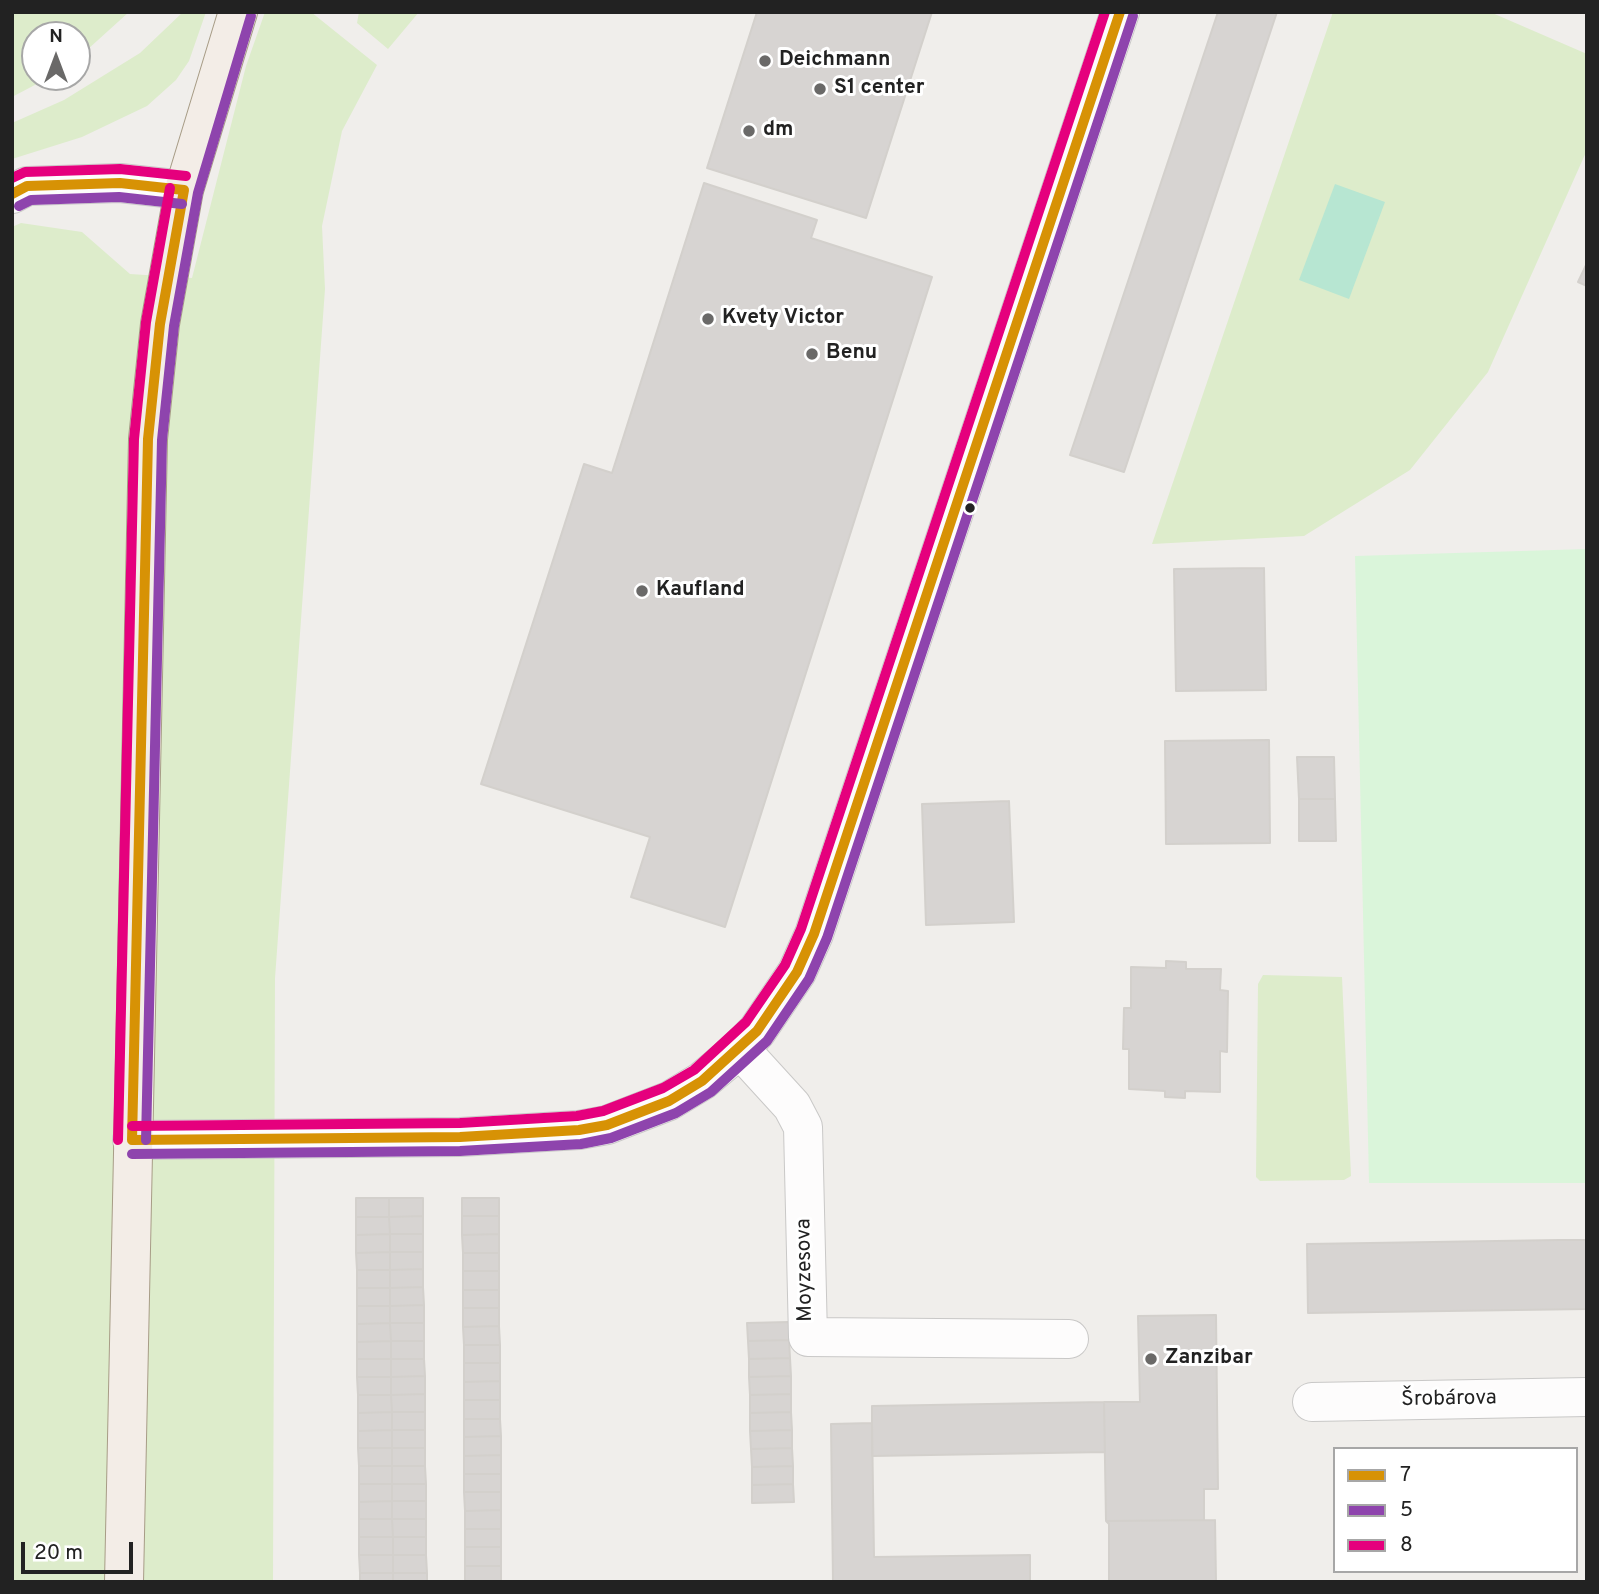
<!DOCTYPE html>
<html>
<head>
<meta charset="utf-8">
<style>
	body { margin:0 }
	#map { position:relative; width:1599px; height:1594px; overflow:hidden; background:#f0eeeb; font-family:Overpass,sans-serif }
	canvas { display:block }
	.frame { position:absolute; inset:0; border:14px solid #222; pointer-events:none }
	.legend { position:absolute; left:1333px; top:1447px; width:245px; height:126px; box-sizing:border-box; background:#fff; border:2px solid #a7a7a7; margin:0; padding:9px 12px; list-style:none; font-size:21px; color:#222 }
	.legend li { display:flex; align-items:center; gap:14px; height:35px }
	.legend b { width:35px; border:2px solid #a7a7a7 }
	.north { position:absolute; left:21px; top:21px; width:70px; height:70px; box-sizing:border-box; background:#fff; border:2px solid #a7a7a7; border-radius:50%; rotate:0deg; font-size:19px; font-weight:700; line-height:28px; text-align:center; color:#222 }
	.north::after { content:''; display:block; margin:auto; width:24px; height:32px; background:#6a6968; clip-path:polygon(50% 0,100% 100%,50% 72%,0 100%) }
	.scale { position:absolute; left:21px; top:1542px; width:112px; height:32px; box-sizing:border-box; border:4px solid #222; border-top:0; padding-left:9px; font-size:21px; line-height:24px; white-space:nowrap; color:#222; -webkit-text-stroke:5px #fff; paint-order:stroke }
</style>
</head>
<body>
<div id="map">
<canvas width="1599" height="1594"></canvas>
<div class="frame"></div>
<ul class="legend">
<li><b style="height:9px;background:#d79205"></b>7</li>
<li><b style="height:9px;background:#8e44ad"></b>5</li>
<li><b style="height:9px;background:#e5007d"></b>8</li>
</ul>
<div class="north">N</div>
<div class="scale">20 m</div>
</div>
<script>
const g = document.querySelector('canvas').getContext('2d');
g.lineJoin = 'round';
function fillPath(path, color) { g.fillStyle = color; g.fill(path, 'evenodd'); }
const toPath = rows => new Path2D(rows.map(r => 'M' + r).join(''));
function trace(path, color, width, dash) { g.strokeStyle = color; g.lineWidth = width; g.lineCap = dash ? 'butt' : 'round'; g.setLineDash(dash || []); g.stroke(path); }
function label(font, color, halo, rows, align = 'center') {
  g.font = font + ' Overpass,sans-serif'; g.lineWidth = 6; g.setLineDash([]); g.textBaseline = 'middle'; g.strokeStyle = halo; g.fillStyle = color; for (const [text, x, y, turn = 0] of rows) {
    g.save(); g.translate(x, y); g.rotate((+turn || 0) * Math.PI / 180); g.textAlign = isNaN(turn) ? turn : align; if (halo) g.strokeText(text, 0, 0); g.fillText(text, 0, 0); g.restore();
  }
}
const grass = toPath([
	[12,12,129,12,77,59,77,35,35,35,35,77,50,77,12,97],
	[183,12,206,12,189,61,176,80,147,106,82,137,12,159,12,123,64,100,140,53],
	[265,12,311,12,377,65,342,131,322,226,325,289,275,978,273,1582,12,1582,12,227,21,223,82,232,130,274,192,278,246,66],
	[359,12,419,12,388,49,357,23],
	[1333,12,1490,12,1587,54,1587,150,1488,372,1410,470,1304,536,1152,544],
	[1263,975,1342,977,1351,1176,1344,1180,1260,1181,1256,1177,1258,984]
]);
const park = toPath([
	[1587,549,1587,1183,1369,1183,1355,556]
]);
const pitch = toPath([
	[1335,184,1385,202,1349,299,1299,280]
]);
const building = toPath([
	[757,12,932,12,866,218,707,168,757,12],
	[1218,12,1277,12,1124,472,1070,455,1218,12],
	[704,183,817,220,811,238,932,277,725,927,631,897,650,837,481,784,584,464,612,473,704,183],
	[1587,263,1587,286,1578,282,1587,263],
	[1264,568,1266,690,1176,691,1174,569,1264,568],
	[1269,740,1270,843,1166,844,1165,741,1269,740],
	[1297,757,1334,757,1335,799,1299,799,1297,757],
	[1299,799,1335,799,1336,841,1299,841,1299,799],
	[1009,801,1014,922,926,925,922,804,1009,801],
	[1166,961,1186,962,1186,969,1221,969,1220,990,1228,991,1227,1052,1220,1051,1220,1092,1185,1091,1185,1098,1165,1097,1165,1091,1129,1089,1129,1049,1123,1049,1124,1008,1131,1008,1131,967,1166,968,1166,961],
	[356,1198,389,1198,389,1217,356,1217,356,1198],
	[389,1198,423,1198,423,1216,389,1217,389,1198],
	[462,1198,499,1198,499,1216,462,1216,462,1198],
	[423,1216,423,1234,390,1234,389,1217,423,1216],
	[462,1216,499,1216,499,1234,462,1235,462,1216],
	[356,1217,389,1217,390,1234,356,1235,356,1217],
	[390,1234,423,1234,423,1252,390,1252,390,1234],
	[390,1234,390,1252,356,1253,356,1235,390,1234],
	[499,1234,499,1253,463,1253,462,1235,499,1234],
	[1559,1240,1587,1240,1587,1309,1308,1313,1307,1244,1559,1240],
	[390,1252,423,1252,423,1269,390,1270,390,1252],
	[390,1252,390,1270,357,1270,356,1253,390,1252],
	[463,1253,499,1253,499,1271,463,1271,463,1253],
	[423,1269,423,1287,390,1288,390,1270,423,1269],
	[357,1270,390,1270,390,1288,357,1288,357,1270],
	[463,1271,499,1271,499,1290,463,1290,463,1271],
	[423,1287,424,1305,390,1306,390,1288,423,1287],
	[357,1288,390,1288,390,1306,357,1306,357,1288],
	[463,1290,499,1290,499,1308,463,1308,463,1290],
	[424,1305,424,1323,390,1323,390,1306,424,1305],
	[357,1306,390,1306,390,1323,357,1324,357,1306],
	[463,1308,499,1308,499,1326,463,1327,463,1308],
	[1216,1315,1218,1489,1204,1489,1204,1520,1106,1521,1104,1402,1140,1402,1138,1316,1216,1315],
	[789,1322,789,1340,748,1341,747,1323,789,1322],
	[390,1323,424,1323,424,1341,391,1341,390,1323],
	[390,1323,391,1341,357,1342,357,1324,390,1323],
	[499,1326,500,1345,464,1345,463,1327,499,1326],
	[789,1340,790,1358,749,1359,748,1341,789,1340],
	[391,1341,391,1359,357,1359,357,1342,391,1341],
	[391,1341,424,1341,424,1359,391,1359,391,1341],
	[464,1345,500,1345,500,1363,464,1363,464,1345],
	[790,1358,791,1376,749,1377,749,1359,790,1358],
	[357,1359,391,1359,391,1377,357,1377,357,1359],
	[391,1359,424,1359,425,1376,391,1377,391,1359],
	[464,1363,500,1363,500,1381,464,1382,464,1363],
	[425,1376,425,1394,391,1395,391,1377,425,1376],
	[791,1376,791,1394,750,1395,749,1377,791,1376],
	[357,1377,391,1377,391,1395,358,1395,357,1377],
	[500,1381,500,1400,464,1400,464,1382,500,1381],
	[425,1394,425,1412,392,1412,391,1395,425,1394],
	[791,1394,791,1412,750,1413,750,1395,791,1394],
	[358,1395,391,1395,392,1412,358,1413,358,1395],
	[464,1400,500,1400,500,1419,464,1419,464,1400],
	[1104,1402,1105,1452,872,1456,872,1406,1104,1402],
	[392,1412,392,1430,358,1431,358,1413,392,1412],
	[392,1412,425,1412,425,1430,392,1430,392,1412],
	[791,1412,792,1430,750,1431,750,1413,791,1412],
	[464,1419,500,1419,501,1436,464,1437,464,1419],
	[872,1423,874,1557,1030,1555,1030,1582,833,1582,831,1424,872,1423],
	[392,1430,392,1448,358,1448,358,1431,392,1430],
	[392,1430,425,1430,425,1448,392,1448,392,1430],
	[792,1430,792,1448,751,1449,750,1431,792,1430],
	[501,1436,501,1455,464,1456,464,1437,501,1436],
	[358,1448,392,1448,392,1466,359,1466,358,1448],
	[392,1448,425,1448,425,1466,392,1466,392,1448],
	[792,1448,793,1466,752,1467,751,1449,792,1448],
	[501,1455,501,1474,464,1474,464,1456,501,1455],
	[359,1466,392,1466,392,1484,359,1484,359,1466],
	[392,1466,425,1466,426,1484,392,1484,392,1466],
	[793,1466,793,1484,752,1485,752,1467,793,1466],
	[464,1474,501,1474,501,1492,464,1492,464,1474],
	[359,1484,392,1484,392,1501,359,1502,359,1484],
	[392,1484,426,1484,426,1501,392,1501,392,1484],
	[793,1484,794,1502,752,1503,752,1485,793,1484],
	[464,1492,501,1492,501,1510,465,1511,464,1492],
	[392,1501,426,1501,426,1519,392,1519,392,1501],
	[392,1501,392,1519,359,1519,359,1502,392,1501],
	[501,1510,501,1529,465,1529,465,1511,501,1510],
	[359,1519,392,1519,393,1537,359,1537,359,1519],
	[392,1519,426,1519,426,1537,393,1537,392,1519],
	[1215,1520,1216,1582,1109,1582,1109,1524,1106,1521,1215,1520],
	[465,1529,501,1529,501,1547,465,1547,465,1529],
	[359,1537,393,1537,393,1555,359,1555,359,1537],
	[393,1537,426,1537,426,1555,393,1555,393,1537],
	[465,1547,501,1547,501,1566,465,1566,465,1547],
	[359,1555,393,1555,393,1573,360,1573,359,1555],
	[393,1555,426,1555,427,1573,393,1573,393,1555],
	[465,1566,501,1566,501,1582,465,1582,465,1566],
	[360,1573,393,1573,393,1582,360,1582,360,1573],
	[393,1573,427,1573,427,1582,393,1582,393,1573]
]);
const minor = toPath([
	[12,194,27,186,120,183,184,190],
	[740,1049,792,1106,803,1127,808,1337,1069,1339],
	[132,1140,460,1137,579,1130,607,1125,669,1101,702,1081,740,1049,757,1031,797,972,814,934,1120,12],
	[1312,1402,1587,1397]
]);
const major = toPath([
	[124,1582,148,439,160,324,184,190,238,12]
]);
const bus1 = toPath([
	[12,194,27,186,120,183,184,190],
	[132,1140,460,1137,579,1130,607,1125,669,1101,702,1081,757,1031,797,972,814,934,1120,12],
	[132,1140,148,439,160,324,184,190]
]);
const bus2 = toPath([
	[19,206,31,200,119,197,182,204],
	[146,1140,162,440,174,326,198,193,251,16],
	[132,1154,460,1151,581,1144,611,1138,676,1113,711,1092,767,1041,809,979,827,938,1133,16]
]);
const bus3 = toPath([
	[12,178,25,172,120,169,186,176],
	[132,1126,460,1123,577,1116,603,1111,663,1088,694,1070,746,1022,785,965,801,929,1105,12],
	[118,1140,134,439,146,322,170,188]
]);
const markers = [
	[765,61,7,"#6a6968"],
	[820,89,7,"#6a6968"],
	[749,131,7,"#6a6968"],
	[708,319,7,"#6a6968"],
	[812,354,7,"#6a6968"],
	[970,508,6,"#222"],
	[642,591,7,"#6a6968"],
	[1151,1359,7,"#6a6968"]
];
const poiNames = [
	["Deichmann",779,61],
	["S1 center",834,89],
	["dm",763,131],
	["Kvety Victor",722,319],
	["Benu",826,354],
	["Kaufland",656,591],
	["Zanzibar",1165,1359]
];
const streetNames = [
	["Moyzesova",806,1270,-91],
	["Šrobárova",1449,1400,-1]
];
fillPath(grass, '#ddeccb');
fillPath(park, '#daf5da');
fillPath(pitch, '#b7e6d2');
fillPath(building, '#d7d4d2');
trace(building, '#d3d0cc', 2);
trace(minor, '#c9c8c7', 40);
trace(major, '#a79c86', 40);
trace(minor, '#fdfcfc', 38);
trace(major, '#f3ede7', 38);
trace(bus1, '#d79205', 10);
trace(bus2, '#8e44ad', 10);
trace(bus3, '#e5007d', 10);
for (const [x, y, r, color] of markers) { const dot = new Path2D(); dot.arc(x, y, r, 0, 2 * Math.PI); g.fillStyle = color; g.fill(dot); trace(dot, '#fff', 2.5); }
label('bold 21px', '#222', '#fff', poiNames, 'left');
label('21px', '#222', '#fff', streetNames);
</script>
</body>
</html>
